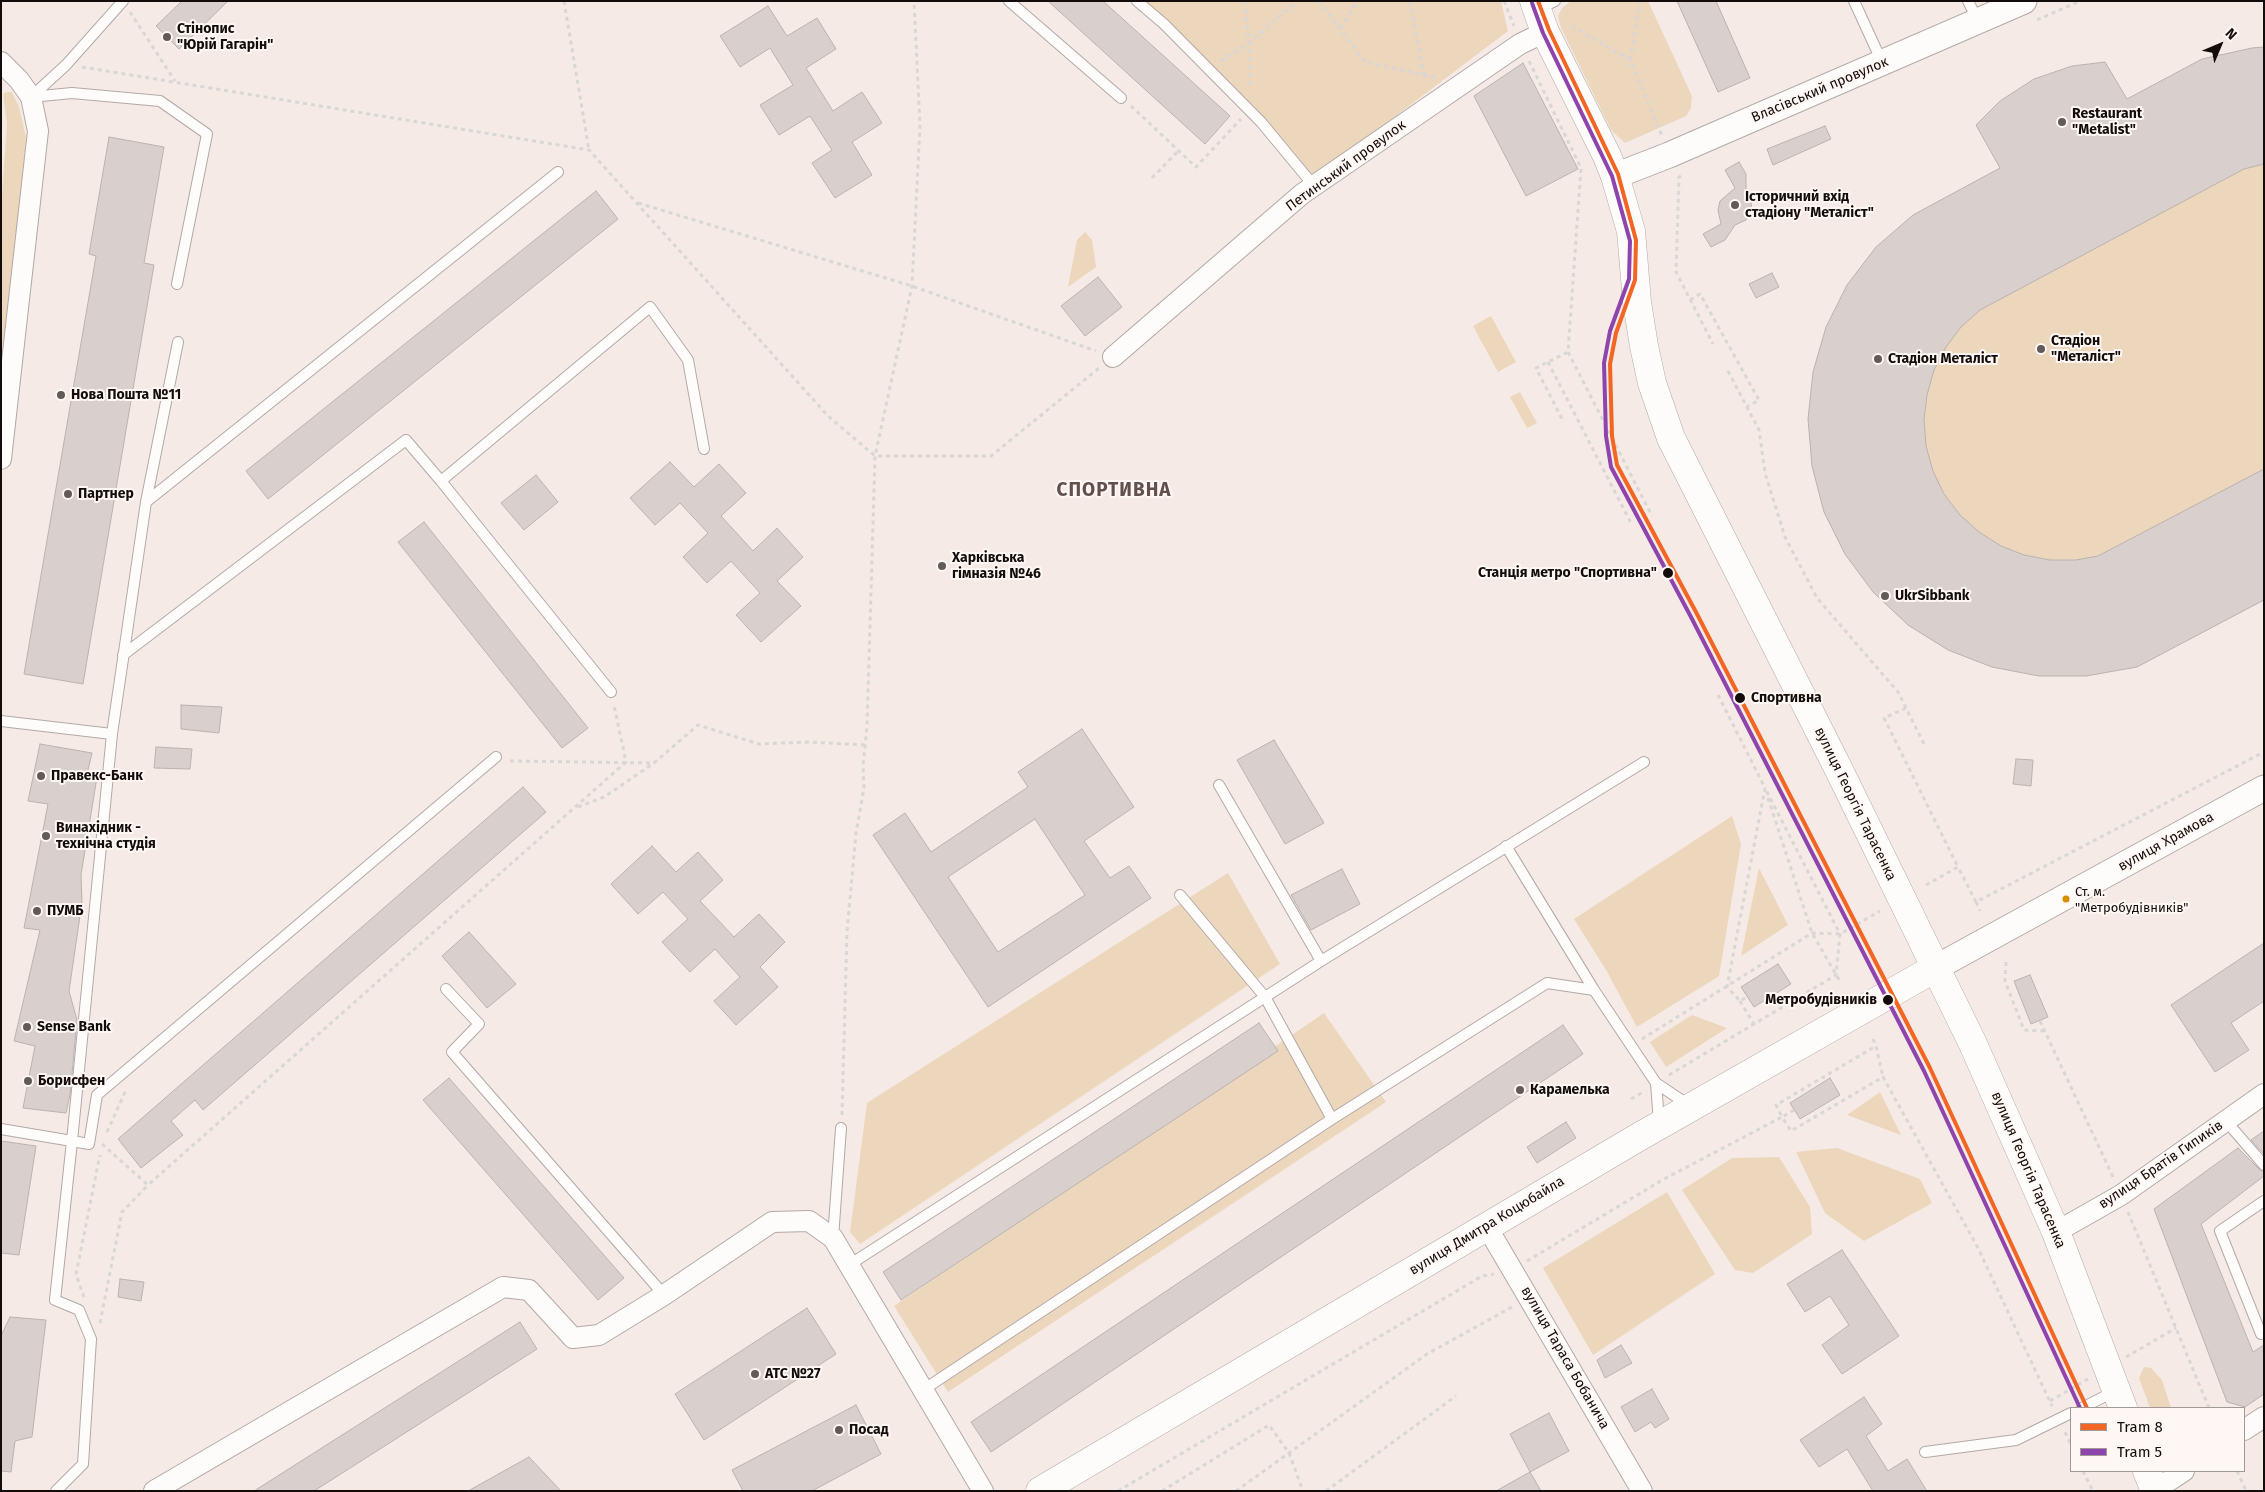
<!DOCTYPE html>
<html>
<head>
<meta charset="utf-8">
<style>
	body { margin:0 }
	#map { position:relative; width:2265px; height:1492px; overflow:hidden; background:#f5eae5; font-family:"Fira Sans",sans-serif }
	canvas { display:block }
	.frame { position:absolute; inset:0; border:2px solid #130c0a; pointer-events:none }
	.legend { position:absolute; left:2070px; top:1407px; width:175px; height:65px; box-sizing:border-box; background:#fff7f4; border:1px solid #a19996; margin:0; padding:6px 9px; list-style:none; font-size:15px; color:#130c0a }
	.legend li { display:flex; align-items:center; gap:10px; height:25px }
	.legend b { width:25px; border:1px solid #a19996 }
	.north { position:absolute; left:2195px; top:20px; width:50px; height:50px; -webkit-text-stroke:4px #fff7f4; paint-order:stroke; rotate:45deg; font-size:14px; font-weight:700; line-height:20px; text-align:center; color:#130c0a }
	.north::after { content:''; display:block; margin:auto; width:18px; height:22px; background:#130c0a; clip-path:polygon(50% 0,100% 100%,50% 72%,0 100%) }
</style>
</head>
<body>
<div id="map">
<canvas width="2265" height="1492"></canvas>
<div class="frame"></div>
<ul class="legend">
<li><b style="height:6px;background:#f26522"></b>Tram 8</li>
<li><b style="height:6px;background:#8e44ad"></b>Tram 5</li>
</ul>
<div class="north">N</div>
</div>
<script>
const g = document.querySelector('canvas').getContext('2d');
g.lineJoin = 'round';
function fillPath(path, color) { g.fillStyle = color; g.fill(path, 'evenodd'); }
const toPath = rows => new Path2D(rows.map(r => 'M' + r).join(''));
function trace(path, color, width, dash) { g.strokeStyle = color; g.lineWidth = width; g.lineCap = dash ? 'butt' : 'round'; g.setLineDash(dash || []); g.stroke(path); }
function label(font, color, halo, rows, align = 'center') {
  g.font = font + ' "Fira Sans",sans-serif'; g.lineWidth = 4; g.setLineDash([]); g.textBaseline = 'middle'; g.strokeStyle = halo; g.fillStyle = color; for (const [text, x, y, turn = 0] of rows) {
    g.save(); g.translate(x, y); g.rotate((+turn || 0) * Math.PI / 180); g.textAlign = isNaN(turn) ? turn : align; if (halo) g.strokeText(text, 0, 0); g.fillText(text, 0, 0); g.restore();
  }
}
const green = toPath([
	[1133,1,1501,1,1508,31,1314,178],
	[1571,1,1648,1,1692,96,1691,108,1686,116,1625,143,1611,130,1561,28,1558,16,1562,8],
	[2264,47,2264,600,2137,667,2086,676,2039,676,1992,667,1948,650,1908,625,1873,592,1845,554,1824,512,1812,466,1808,419,1813,372,1826,327,1847,285,1876,247,1913,215,2202,59,2252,48],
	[7,92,12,92,19,107,26,137,16,283,1,420,1,208,7,124,3,94],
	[1085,232,1092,240,1096,267,1068,287,1077,240],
	[1491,316,1516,362,1498,372,1473,326],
	[1520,392,1537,423,1527,428,1510,397],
	[1732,816,1741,844,1719,976,1637,1027,1606,970,1574,919],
	[1759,868,1788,925,1741,956],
	[1228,873,1280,964,860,1244,850,1232,867,1103],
	[1324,1013,1386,1102,948,1392,894,1306],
	[1692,1015,1727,1028,1666,1067,1650,1042],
	[1880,1092,1901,1135,1847,1115],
	[1837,1148,1920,1179,1932,1203,1864,1241,1825,1213,1796,1152],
	[1779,1157,1810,1207,1812,1234,1753,1273,1735,1270,1682,1190,1732,1158],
	[1667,1192,1715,1274,1593,1355,1543,1268],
	[2144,1367,2151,1368,2162,1380,2171,1408,2150,1408,2139,1378]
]);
const building = toPath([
	[182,1,228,1,179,49,156,26,182,1],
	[1048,1,1103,1,1230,116,1205,144,1048,1],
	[1677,1,1716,1,1750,78,1718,92,1677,1],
	[768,6,787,36,817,18,836,49,806,68,833,111,862,92,882,123,852,142,872,175,835,198,812,163,832,150,810,116,779,135,760,105,793,85,770,48,740,67,720,36,768,6],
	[2264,47,2264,164,2244,169,1980,310,1961,327,1946,347,1934,370,1927,395,1924,420,1926,446,1933,471,1944,494,1960,515,1979,532,2001,546,2024,555,2050,560,2076,560,2098,556,2264,469,2264,600,2137,667,2086,676,2039,676,1992,667,1948,650,1908,625,1873,592,1845,554,1824,512,1812,466,1808,419,1813,372,1826,327,1847,285,1876,247,1913,215,2000,168,1976,125,2000,101,2034,79,2072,66,2105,62,2127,99,2202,59,2252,48,2264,47],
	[1523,63,1578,169,1526,196,1474,96,1523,63],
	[1825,126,1831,139,1773,165,1767,149,1825,126],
	[109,137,164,147,144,263,154,265,83,684,24,674,96,256,89,254,109,137],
	[1739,162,1746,174,1746,194,1751,202,1752,212,1746,220,1735,225,1725,240,1711,247,1703,234,1721,224,1718,210,1720,201,1735,188,1725,170,1739,162],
	[596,191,618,219,268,499,246,471,596,191],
	[1772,273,1779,287,1756,298,1749,284,1772,273],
	[1098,277,1122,307,1085,336,1061,306,1098,277],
	[670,462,694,487,719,464,746,493,721,516,753,551,777,528,803,557,777,581,801,606,761,642,736,615,760,593,731,561,707,583,683,557,708,533,680,503,655,525,630,498,670,462],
	[536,475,558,502,524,530,501,503,536,475],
	[424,522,588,728,562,748,398,542,424,522],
	[181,705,222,707,219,733,181,729,181,705],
	[1082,729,1134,807,1084,841,1110,878,1129,866,1151,898,988,1007,873,835,905,813,931,852,1028,787,1018,772,1082,729],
	[1035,819,1085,895,998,952,948,877,1035,819],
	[1274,740,1324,823,1285,844,1237,760,1274,740],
	[40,744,92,753,87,774,97,777,81,875,82,902,69,991,77,1020,70,1095,66,1113,23,1108,35,1046,14,1041,40,930,24,928,48,804,28,801,40,744],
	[156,747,192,749,190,769,154,768,156,747],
	[2016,759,2033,760,2031,786,2013,784,2016,759],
	[523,787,546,812,203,1110,195,1100,171,1121,183,1135,141,1168,118,1139,523,787],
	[652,846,676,872,698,852,723,880,700,901,734,937,759,914,785,942,760,967,778,987,736,1025,714,1001,740,977,715,949,690,972,662,942,688,919,663,892,638,914,611,884,652,846],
	[1342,869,1360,904,1311,930,1291,895,1342,869],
	[469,932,516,984,487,1008,442,956,469,932],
	[2264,943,2264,1001,2231,1023,2249,1050,2215,1072,2171,1005,2264,943],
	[1778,964,1791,984,1754,1007,1741,987,1778,964],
	[2030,975,2048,1017,2031,1024,2014,981,2030,975],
	[1259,1023,1278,1051,901,1300,883,1272,1259,1023],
	[1563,1025,1583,1054,991,1452,971,1422,1563,1025],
	[449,1078,624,1278,598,1300,423,1100,449,1078],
	[1830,1078,1840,1095,1800,1119,1790,1103,1830,1078],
	[1566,1122,1576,1138,1537,1163,1527,1147,1566,1122],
	[2264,1131,2264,1154,2251,1140,2264,1131],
	[1,1141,36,1146,19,1255,1,1253,1,1141],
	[2238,1148,2259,1169,2264,1172,2264,1176,2201,1224,2253,1352,2264,1345,2264,1394,2245,1407,2227,1402,2154,1209,2238,1148],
	[1842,1250,1899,1336,1842,1374,1822,1345,1849,1325,1830,1296,1805,1312,1787,1284,1842,1250],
	[120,1279,144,1282,141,1301,118,1297,120,1279],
	[807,1308,836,1354,704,1440,675,1394,807,1308],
	[10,1317,46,1320,32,1437,15,1441,11,1472,1,1471,1,1336,10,1317],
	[520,1322,537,1349,314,1491,254,1491,520,1322],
	[1621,1345,1632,1363,1605,1378,1597,1360,1621,1345],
	[1652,1389,1669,1419,1655,1428,1651,1422,1635,1432,1621,1407,1652,1389],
	[1864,1397,1882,1424,1866,1436,1888,1471,1907,1459,1927,1491,1873,1491,1847,1449,1819,1467,1800,1440,1864,1397],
	[856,1405,881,1454,812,1491,743,1491,732,1470,856,1405],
	[1549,1413,1569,1451,1530,1472,1510,1434,1549,1413],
	[529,1457,561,1491,468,1491,529,1457],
	[1530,1472,1541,1491,1496,1491,1530,1472]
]);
const path = toPath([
	[564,1,589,150],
	[1245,1,1249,43,1249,88],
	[1319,1,1365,62,1438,78],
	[1410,1,1424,75],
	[1504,1,1514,26],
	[130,12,175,81],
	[2037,20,2080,1],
	[1572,26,1630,60,1662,136],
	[1340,28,1358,1],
	[1630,60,1640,1],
	[1221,61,1249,43,1297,1],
	[1529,61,1581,168,1568,352,1536,368,1563,421],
	[82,67,589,150,828,416,875,456,991,456,1099,368],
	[1131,106,1196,167,1241,119],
	[1681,176,1679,177,1676,272,1713,344],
	[1152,178,1179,150],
	[638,203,912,286,1096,351],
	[1690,300,1700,294,1759,400,1747,407],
	[1568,352,1652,516],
	[1548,362,1632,525],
	[1728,371,1759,430,1765,473,1785,537,1817,598,1898,692,1924,744],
	[1718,695,1765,788,1727,987,1740,1001,1747,997],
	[1906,708,1884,718,1958,867],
	[510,761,654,763,698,725,759,744,809,742,865,745],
	[1768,798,1812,933,1841,983],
	[578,807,604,797,654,763],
	[1926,885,1958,867,1976,902,2264,752],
	[1976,902,1980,911],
	[2006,962,2005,981,2024,1030,2044,1031],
	[1740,1001,1754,1024,1836,975,1840,934,1765,788],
	[2040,1021,2114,1179],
	[1642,1039,1812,933,1840,934,1880,911],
	[1873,1039,1876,1046,1883,1077],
	[1669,1075,1754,1024],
	[1631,1099,1643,1092],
	[1794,1110,1782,1117,1776,1105,1876,1046],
	[842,1115,847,931,856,833,864,788,863,765,867,727,875,456,912,286,920,125,914,1],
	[107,1132,126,1090],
	[102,1144,148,1185,626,762,614,705],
	[2128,1212,2209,1408],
	[1527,1261,1664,1179,1782,1117,1791,1131,1883,1077,1978,1248,2052,1406],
	[84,1297,76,1274,100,1155],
	[100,1323,122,1212,148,1185],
	[2126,1357,2176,1328],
	[2050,1401,2088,1379],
	[2065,1432,2071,1445],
	[2083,1471,2093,1491],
	[2237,1471,2246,1491],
	[1118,1491,1482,1276,1494,1274],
	[1162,1491,1269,1425,1289,1453,1303,1491],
	[1236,1491,1427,1354,1512,1307],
	[1326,1491,1456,1396]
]);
const service = toPath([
	[1009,1,1121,98],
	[1137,1,1164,24,1261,122,1314,186],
	[1854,1,1882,62],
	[1968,1,1978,21],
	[1538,9,1555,1],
	[31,97,72,93,160,101,207,134,177,284],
	[31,97,66,65,123,1],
	[441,481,611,692],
	[146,502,558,172],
	[123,655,406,440,441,481,650,307,688,360,704,449],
	[1,721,112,734,72,1141,89,1144,97,1095,496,757],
	[112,734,146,502,178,342],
	[1506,846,1594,990,1656,1083,1690,1106],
	[1180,895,1265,997,1332,1119],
	[1321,961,1644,762],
	[446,989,479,1024,452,1052,664,1295],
	[1656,1083,1659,1122],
	[2226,1121,2264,1165],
	[1,1129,72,1141,55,1300,79,1310,91,1339,83,1464,56,1491],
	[2264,1201,2220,1231,2261,1334,2264,1332],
	[833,1238,841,1128],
	[849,1265,1321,961,1219,785],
	[923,1390,1332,1119,1547,983,1594,990],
	[2082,1408,2115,1391],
	[1925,1452,2016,1440,2071,1413]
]);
const minor = toPath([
	[1,62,19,80,31,97,38,131,1,459],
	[1113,357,1302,194,1520,44,1545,32],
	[1487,1227,1642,1491],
	[2056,1232,2121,1195,2264,1094],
	[2244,1430,2264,1417],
	[2155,1490,2184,1471],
	[154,1491,503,1287,529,1290,573,1338,599,1335,664,1295,772,1222,809,1221,833,1238,983,1491]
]);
const tertiary = toPath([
	[1615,176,1669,155,2024,1],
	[1937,967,2264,788]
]);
const secondary = toPath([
	[1534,1,1545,32,1607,156,1615,176,1631,231,1637,302,1644,346,1652,383,1671,438,1839,770,1973,1044,2056,1232,2123,1408],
	[2147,1471,2155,1491],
	[1040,1491,1637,1138,1937,967]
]);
const tram1 = toPath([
	[1538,1,1549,30,1618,174,1636,240,1635,280,1616,333,1610,364,1612,436,1617,465,1697,614,1930,1068,2087,1408]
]);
const tram2 = toPath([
	[1532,3,1543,33,1612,176,1630,241,1629,279,1610,331,1604,363,1606,436,1611,467,1691,617,1924,1071,2080,1408]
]);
const markers = [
	[167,37,5,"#625a57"],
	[2062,122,5,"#625a57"],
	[1735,205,5,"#625a57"],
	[2041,349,5,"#625a57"],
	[1878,359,5,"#625a57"],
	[61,395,5,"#625a57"],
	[68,494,5,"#625a57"],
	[942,566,5,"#625a57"],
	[1668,573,6,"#130c0a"],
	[1885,596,5,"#625a57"],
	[1740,698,6,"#130c0a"],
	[41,776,5,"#625a57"],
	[46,836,5,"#625a57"],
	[2066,899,4.5,"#d58f02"],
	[37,911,5,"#625a57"],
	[1888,1000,6,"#130c0a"],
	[27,1027,5,"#625a57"],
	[28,1081,5,"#625a57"],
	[1520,1090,5,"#625a57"],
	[755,1374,5,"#625a57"],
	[839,1430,5,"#625a57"]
];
const busNames = [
	["Ст. м.",2075,892],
	["\"Метробудівників\"",2075,908]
];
const poiNames = [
	["Стінопис",177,29],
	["\"Юрій Гагарін\"",177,45],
	["Restaurant",2072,114],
	["\"Metalist\"",2072,130],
	["Історичний вхід",1745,197],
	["стадіону \"Металіст\"",1745,213],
	["Стадіон",2051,341],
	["\"Металіст\"",2051,357],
	["Стадіон Металіст",1888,359],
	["Нова Пошта №11",71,395],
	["Партнер",78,494],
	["Харківська",952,558],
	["гімназія №46",952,574],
	["UkrSibbank",1895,596],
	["Правекс-Банк",51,776],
	["Винахідник -",56,828],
	["технічна студія",56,844],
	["ПУМБ",47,911],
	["Sense Bank",37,1027],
	["Борисфен",38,1081],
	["Карамелька",1530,1090],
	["АТС №27",765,1374],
	["Посад",849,1430]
];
const streetNames = [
	["Власівський провулок",1820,90,-23],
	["Петинський провулок",1346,166,-36],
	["вулиця Георгія Тарасенка",1855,804,64],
	["вулиця Храмова",2166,842,-29],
	["вулиця Братів Гипиків",2161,1165,-34],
	["вулиця Георгія Тарасенка",2028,1170,67],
	["вулиця Дмитра Коцюбайла",1487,1226,-31],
	["вулиця Тараса Бобанича",1565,1358,60]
];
const stopNames = [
	["Станція метро \"Спортивна\"",1657,573],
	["Спортивна",1751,698,"left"],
	["Метробудівників",1877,1000]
];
const districtNames = [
	["СПОРТИВНА",1114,491]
];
fillPath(green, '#ecd7bd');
fillPath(building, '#d9d0cd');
trace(building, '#bbb2b0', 1);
trace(service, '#b2a9a6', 12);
trace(minor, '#b2a9a6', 22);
trace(tertiary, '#b2a9a6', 27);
trace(secondary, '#b2a9a6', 29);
trace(path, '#d9d6d5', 3, [4, 4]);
trace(service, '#fefcfb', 10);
trace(minor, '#fefcfb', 20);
trace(tertiary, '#fefcfb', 25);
trace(secondary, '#fefcfb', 28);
trace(tram1, '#f26522', 4);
trace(tram2, '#8e44ad', 4);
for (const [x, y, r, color] of markers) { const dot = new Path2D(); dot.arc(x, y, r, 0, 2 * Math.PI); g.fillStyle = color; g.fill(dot); trace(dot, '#fff7f4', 2); }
label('13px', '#130c0a', '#fff7f4', busNames, 'left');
label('bold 14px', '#130c0a', '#fff7f4', poiNames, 'left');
label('14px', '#130c0a', '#fff7f4', streetNames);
label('bold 14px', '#130c0a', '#fff7f4', stopNames, 'right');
g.letterSpacing = '1px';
label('bold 19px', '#62504b', '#fff7f4', districtNames);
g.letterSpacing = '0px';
</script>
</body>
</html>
